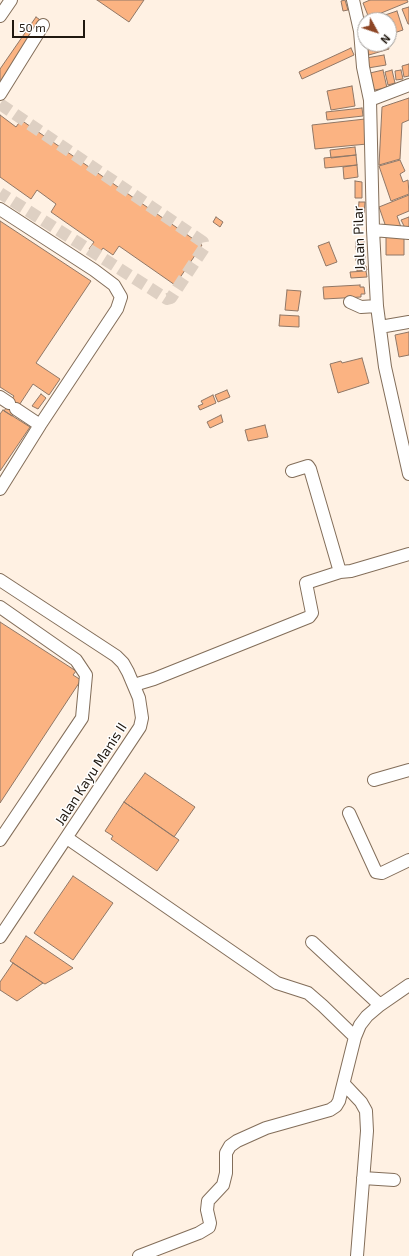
<!DOCTYPE html>
<html>
<head>
<meta charset="utf-8">
<style>
	body { margin:0 }
	#map { position:relative; width:409px; height:1256px; overflow:hidden; background:#fff1e3; font-family:"Exo 2",sans-serif }
	canvas { display:block }
	.north { position:absolute; left:357px; top:12px; width:40px; height:40px; box-sizing:border-box; background:#fff; border:1px solid #a6a39f; border-radius:50%; rotate:130deg; font-size:11px; font-weight:700; line-height:16px; text-align:center; color:#20180f }
	.north::after { content:''; display:block; margin:auto; width:14px; height:18px; background:#8d4525; clip-path:polygon(50% 0,100% 100%,50% 72%,0 100%) }
	.scale { position:absolute; left:12px; top:20px; width:73px; height:18px; box-sizing:border-box; border:2px solid #20180f; border-top:0; padding-left:5px; font-size:12px; line-height:14px; white-space:nowrap; color:#20180f; -webkit-text-stroke:3px #fff; paint-order:stroke }
</style>
</head>
<body>
<div id="map">
<canvas width="409" height="1256"></canvas>
<div class="north">N</div>
<div class="scale">50 m</div>
</div>
<script>
const g = document.querySelector('canvas').getContext('2d');
g.lineJoin = 'round';
function fillPath(path, color) { g.fillStyle = color; g.fill(path, 'evenodd'); }
const toPath = rows => new Path2D(rows.map(r => 'M' + r).join(''));
function trace(path, color, width, dash) { g.strokeStyle = color; g.lineWidth = width; g.lineCap = dash ? 'butt' : 'round'; g.setLineDash(dash || []); g.stroke(path); }
function label(font, color, halo, rows, align = 'center') {
  g.font = font + ' "Exo 2",sans-serif'; g.lineWidth = 3; g.setLineDash([]); g.textBaseline = 'middle'; g.strokeStyle = halo; g.fillStyle = color; for (const [text, x, y, turn = 0] of rows) {
    g.save(); g.translate(x, y); g.rotate((+turn || 0) * Math.PI / 180); g.textAlign = isNaN(turn) ? turn : align; if (halo) g.strokeText(text, 0, 0); g.fillText(text, 0, 0); g.restore();
  }
}
const building = toPath([
	[97,0,144,0,129,22,97,0],
	[345,0,348,10,343,11,341,1,345,0],
	[370,0,407,0,408,2,369,18,363,3,370,0],
	[409,7,409,24,408,24,402,9,409,7],
	[397,11,403,30,391,34,389,20,387,20,385,15,397,11],
	[36,17,43,22,0,84,0,69,36,17],
	[366,44,387,44,389,49,369,55,366,44],
	[351,48,354,55,302,79,299,72,351,48],
	[384,55,386,65,368,68,366,58,384,55],
	[409,64,409,76,404,77,402,66,409,64],
	[383,70,387,88,374,90,370,73,383,70],
	[392,70,395,83,388,85,385,72,392,70],
	[401,70,403,79,396,80,395,71,401,70],
	[352,86,355,106,331,110,327,91,352,86],
	[409,98,409,120,402,123,400,159,379,165,382,107,409,98],
	[362,108,363,116,327,120,326,112,362,108],
	[0,115,16,127,21,120,202,245,175,285,119,246,113,255,103,248,98,255,89,249,94,242,51,212,56,204,37,190,31,199,0,177,0,115],
	[365,119,367,144,315,149,312,125,365,119],
	[355,147,356,155,331,158,330,150,355,147],
	[356,155,357,165,325,168,324,158,356,155],
	[400,160,405,171,400,174,403,182,408,180,409,194,391,201,379,166,400,160],
	[357,165,358,177,344,179,343,167,357,165],
	[355,181,362,182,362,198,355,198,355,181],
	[409,195,409,211,397,216,402,230,387,230,379,207,409,195],
	[359,202,365,202,364,213,358,213,359,202],
	[216,217,223,222,220,227,213,222,216,217],
	[409,217,409,230,406,230,401,220,409,217],
	[0,221,91,281,36,363,60,379,49,395,33,384,12,416,4,411,14,396,0,387,0,221],
	[386,237,404,237,404,255,386,255,386,237],
	[364,240,364,249,356,250,356,241,364,240],
	[329,242,337,262,326,266,318,246,329,242],
	[356,256,365,256,365,260,356,261,356,256],
	[357,266,366,266,367,270,357,271,357,266],
	[366,271,367,277,351,278,350,272,366,271],
	[360,285,360,287,364,287,365,294,361,294,361,297,324,299,323,287,360,285],
	[287,290,301,291,298,311,285,310,287,290],
	[280,315,299,316,299,327,279,326,280,315],
	[409,332,409,355,399,357,395,335,409,332],
	[362,358,369,383,338,393,330,364,341,361,342,363,362,358],
	[227,390,230,397,218,402,215,395,227,390],
	[41,394,46,398,38,409,32,406,41,394],
	[213,395,216,403,200,410,198,406,203,404,201,401,213,395],
	[3,410,30,427,0,471,0,414,3,410],
	[221,415,223,422,210,428,207,422,221,415],
	[265,425,268,437,248,441,245,430,265,425],
	[0,622,76,671,73,675,81,680,0,803,0,622],
	[145,773,195,807,174,837,124,802,145,773],
	[124,802,179,840,157,871,111,839,113,836,105,831,124,802],
	[73,876,113,903,73,960,34,933,73,876],
	[26,936,73,968,45,984,43,983,10,961,26,936],
	[13,963,43,983,17,1001,0,990,0,982,13,963]
]);
const minorTunnel = toPath([
	[0,104,203,242,204,248,171,298,167,299,0,193]
]);
const minor = toPath([
	[353,0,360,31,363,67,370,100,373,230,377,306,385,367,409,474],
	[0,16,11,0],
	[0,94,43,25],
	[370,100,409,85],
	[0,209,94,270,114,285,121,297,117,309,40,425,16,409],
	[373,230,409,233],
	[350,302,361,307,377,306],
	[380,327,409,322],
	[0,397,9,403],
	[292,471,308,466,310,469,340,572,351,571,409,554],
	[0,489,40,425],
	[0,580,116,656,123,663,128,672,139,698,142,718,140,727,0,937],
	[0,607,76,660,86,675,82,718,0,840],
	[134,685,154,679,309,617,312,613,306,583,340,572],
	[374,780,409,770],
	[349,813,376,872,382,873,409,860],
	[67,838,277,983,308,993,323,1006,355,1037],
	[312,942,380,1005],
	[344,1084,361,1102,366,1111,367,1131,357,1256],
	[363,1178,394,1180],
	[139,1256,199,1233,209,1227,210,1223,207,1210,208,1201,223,1185,226,1173,226,1153,230,1146,237,1141,266,1128,330,1110,336,1106,339,1101,355,1037,360,1025,367,1016,380,1005,409,985]
]);
const streetNames = [
	["Jalan Pilar",359,238,-92],
	["Jalan Kayu Manis II",91,774,-57]
];
fillPath(building, '#fbb382');
trace(building, '#907766', 1);
trace(minorTunnel, '#ded0c3', 12, [12, 6]);
trace(minor, '#836e5a', 14);
trace(minor, '#fff', 12);
label('14px', '#20180f', '#fff', streetNames);
</script>
</body>
</html>
